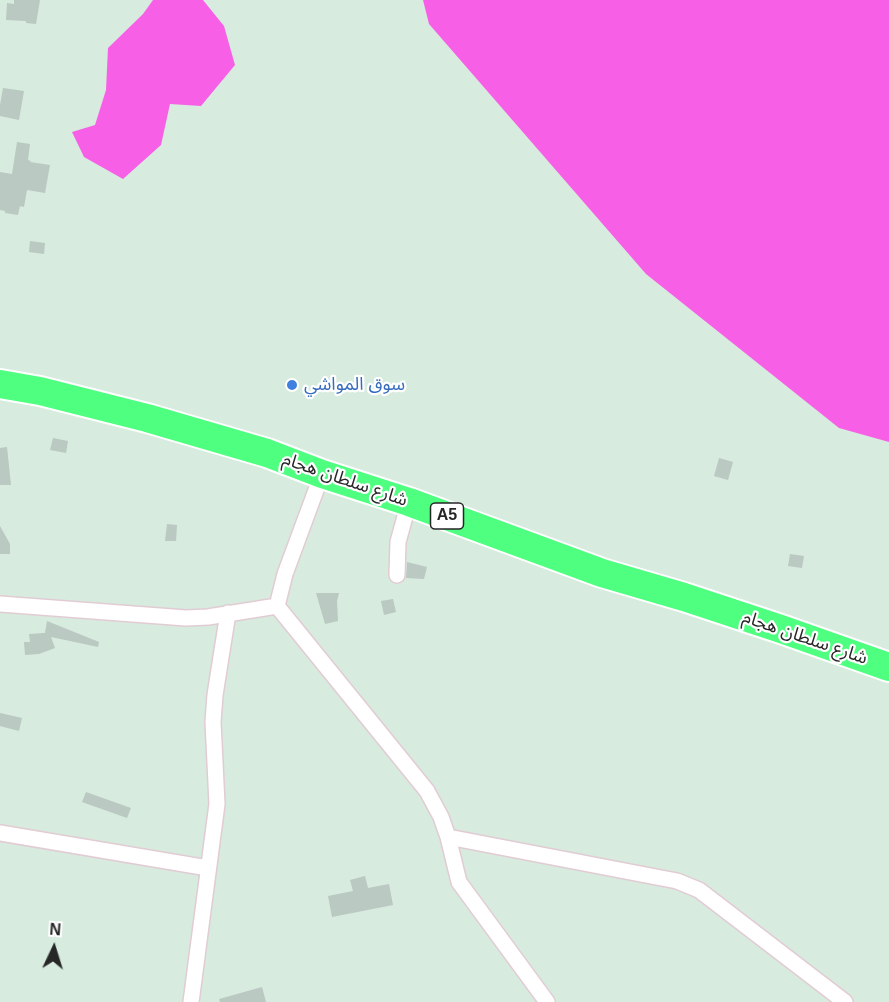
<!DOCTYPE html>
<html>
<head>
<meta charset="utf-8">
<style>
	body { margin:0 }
	#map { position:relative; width:889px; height:1002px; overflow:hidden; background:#d7ebdf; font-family:Helvetica,sans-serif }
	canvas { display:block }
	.north { position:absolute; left:24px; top:918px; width:60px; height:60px; -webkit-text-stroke:4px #fff; paint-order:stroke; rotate:4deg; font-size:16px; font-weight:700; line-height:24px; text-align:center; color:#272727 }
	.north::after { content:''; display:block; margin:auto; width:21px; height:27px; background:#272727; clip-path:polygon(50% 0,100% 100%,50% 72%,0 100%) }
</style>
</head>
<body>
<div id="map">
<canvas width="889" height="1002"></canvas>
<div class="north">N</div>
</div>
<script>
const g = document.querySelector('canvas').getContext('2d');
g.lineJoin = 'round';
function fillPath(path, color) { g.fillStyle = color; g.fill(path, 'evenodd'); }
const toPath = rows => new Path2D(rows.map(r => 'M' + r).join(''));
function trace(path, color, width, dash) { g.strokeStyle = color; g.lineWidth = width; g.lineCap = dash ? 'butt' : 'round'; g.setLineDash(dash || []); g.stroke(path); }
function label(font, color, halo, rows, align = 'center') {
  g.font = font + ' Helvetica,"Noto Sans Arabic",sans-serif'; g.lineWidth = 4.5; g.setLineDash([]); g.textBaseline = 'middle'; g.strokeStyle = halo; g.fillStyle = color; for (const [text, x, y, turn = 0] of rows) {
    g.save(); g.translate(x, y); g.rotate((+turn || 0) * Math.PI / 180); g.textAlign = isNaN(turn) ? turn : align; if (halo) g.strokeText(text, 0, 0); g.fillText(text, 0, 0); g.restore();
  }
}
const water = toPath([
	[153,0,203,0,224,26,235,65,201,106,170,104,161,145,123,179,84,157,72,132,95,125,106,90,108,48,143,14],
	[423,0,889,0,889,442,839,428,646,274,429,24]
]);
const building = toPath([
	[14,0,40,0,36,24,26,23,26,21,6,20,7,3,14,4],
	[3,88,24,91,19,120,0,116,0,105],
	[17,142,30,144,28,160,31,161,30,162,50,165,45,193,27,190,24,207,20,206,18,215,5,213,5,211,0,210,0,172,12,174],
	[30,241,45,243,44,254,29,252],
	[53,438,68,441,66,453,50,450],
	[7,447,11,485,0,485,0,448],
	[719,458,733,462,728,480,714,476],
	[167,524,177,525,176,541,165,541],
	[0,526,10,544,10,554,0,554],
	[790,554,804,556,802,568,788,566],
	[407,562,427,567,424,579,406,578],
	[316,593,339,593,337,601,338,621,325,624],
	[393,599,396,612,384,615,381,601],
	[47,621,99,642,98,647,51,637,55,648,39,654,25,655,24,642,30,642,29,634,45,633],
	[0,713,22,718,19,731,0,726],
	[86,792,131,808,127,818,82,802],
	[365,876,368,888,389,884,393,905,332,917,328,896,353,891,350,880],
	[262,987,266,1002,220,1002,219,999]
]);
const street = toPath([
	[397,575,398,542,409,502],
	[0,604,186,618,208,617,277,606,285,574,322,474],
	[277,606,427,791,441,817,448,837,459,882,547,1002],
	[0,833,208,868],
	[448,837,677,881,699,890,845,1002],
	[191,1002,217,804,213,722,215,695,228,613]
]);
const highway = toPath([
	[0,384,40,391,147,418,267,453,322,474,409,502,602,573,684,597,781,629,889,667]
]);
const markers = [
	[292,385,6,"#3f7fe0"]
];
const shields = [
	[447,516,33]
];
const shieldNames = [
	["A5",447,516]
];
const shopNames = [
	["سوق المواشي",304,385]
];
const streetNames = [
	["شارع سلطان هجام",345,480,19],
	["شارع سلطان هجام",805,638,19]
];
fillPath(water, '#f760e6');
fillPath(building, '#bac9c1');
trace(street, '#e2ccd4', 18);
trace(highway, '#fff', 32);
trace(street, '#fff', 15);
trace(highway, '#4eff80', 28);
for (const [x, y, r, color] of markers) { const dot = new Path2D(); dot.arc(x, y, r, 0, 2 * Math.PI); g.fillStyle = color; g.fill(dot); trace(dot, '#fff', 2); }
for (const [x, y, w] of shields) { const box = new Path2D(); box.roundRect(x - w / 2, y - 13, w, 26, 4.5); g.fillStyle = '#fff'; g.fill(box); trace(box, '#272727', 1.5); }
label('bold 16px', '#272727', null, shieldNames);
label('18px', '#366cbe', '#fff', shopNames, 'left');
label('18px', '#272727', '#fff', streetNames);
</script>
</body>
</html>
